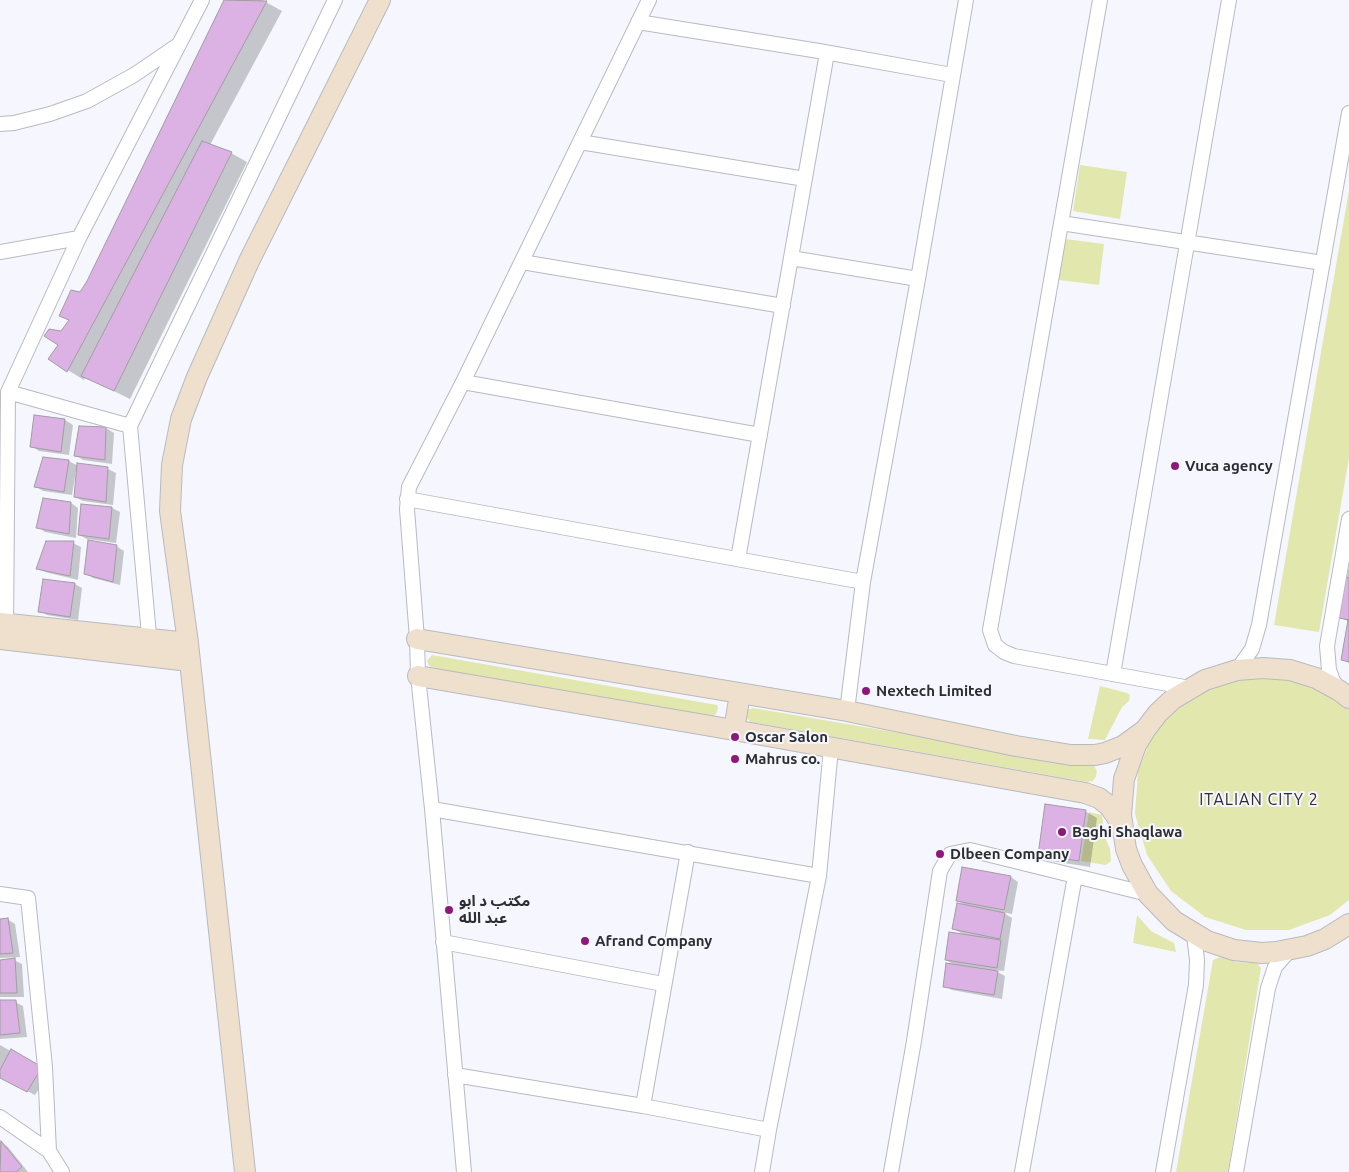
<!DOCTYPE html>
<html>
<head>
<meta charset="utf-8">
<style>
	body { margin:0 }
	canvas { display:block; background:#f6f7fe }
</style>
</head>
<body>
<canvas width="1349" height="1172"></canvas>
<script>
const g = document.querySelector('canvas').getContext('2d');
g.lineJoin = 'round';
function fillPath(path, color) { g.fillStyle = color; g.fill(path, 'evenodd'); }
const toPath = rows => new Path2D(rows.map(r => 'M' + r).join(''));
function trace(path, color, width, dash) { g.strokeStyle = color; g.lineWidth = width; g.lineCap = dash ? 'butt' : 'round'; g.setLineDash(dash || []); g.stroke(path); }
function label(font, color, halo, rows, align = 'center') {
  g.font = font + ' Ubuntu,"Noto Sans Arabic",sans-serif'; g.lineWidth = 4; g.setLineDash([]); g.textBaseline = 'middle'; g.strokeStyle = halo; g.fillStyle = color; for (const [text, x, y, turn = 0] of rows) {
    g.save(); g.translate(x, y); g.rotate((+turn || 0) * Math.PI / 180); g.textAlign = isNaN(turn) ? turn : align; if (halo) g.strokeText(text, 0, 0); g.fillText(text, 0, 0); g.restore();
  }
}
const green = toPath([
	[1080,165,1127,172,1120,219,1073,211],
	[1349,190,1349,458,1319,632,1274,625],
	[1065,239,1104,244,1099,285,1059,280],
	[432,655,717,705,718,708,716,714,711,718,442,670,429,666,427,661],
	[1302,675,1349,702,1349,900,1330,915,1289,930,1246,930,1205,917,1171,891,1147,855,1135,814,1138,771,1154,732,1182,700,1218,678],
	[1100,686,1127,693,1130,695,1129,701,1122,707,1105,740,1088,739],
	[753,708,1094,766,1097,771,1096,776,1093,781,1087,782,751,722,746,718,747,710],
	[1089,812,1102,815,1105,837,1110,849,1111,861,1106,865,1081,861],
	[1137,915,1151,931,1174,943,1176,952,1133,943],
	[1220,957,1237,962,1257,963,1261,968,1228,1172,1176,1172,1213,960]
]);
const shadow = toPath([
	[226,0,262,0,282,11,210,145,231,153,247,162,130,399,85,377,84,380,50,359,60,344,62,332,70,321,61,316,80,294,88,281],
	[35,416,65,420,73,425,69,455,39,451,31,446],
	[106,428,114,433,112,464,83,460,75,455],
	[44,459,69,461,78,466,78,465,108,469,116,473,113,505,83,501,75,497,78,471,76,471,72,495,43,491,35,486],
	[71,503,78,508,76,538,45,532,38,527],
	[82,505,112,508,120,512,116,543,87,539,79,535],
	[73,543,81,547,78,580,45,572,38,568],
	[116,546,124,551,120,585,93,578,85,573],
	[1349,565,1349,663,1343,660,1349,622,1340,617],
	[75,584,82,588,78,620,47,615,40,611],
	[1085,811,1097,818,1090,867,1051,861,1039,854],
	[1011,877,1018,882,1012,914,1002,912,1012,918,1004,971,994,970,1005,976,1002,999,952,990,944,986,956,966,946,960,965,935,953,929,966,906,957,900],
	[7,919,15,924,20,957,0,958,0,920],
	[14,960,22,964,24,997,0,997,0,961],
	[0,1001,15,1002,23,1006,27,1037,0,1039],
	[0,1045,49,1073,35,1095,0,1077],
	[0,1141,8,1147,28,1172,0,1172]
]);
const building = toPath([
	[224,0,267,1,67,372,48,359,58,345,44,336,49,329,61,331,69,320,59,316,71,290,80,292,87,281,224,0],
	[202,141,232,152,114,391,81,376,202,141],
	[34,415,65,419,61,452,30,447,34,415],
	[79,426,106,427,105,460,74,456,79,426],
	[43,457,69,460,64,492,34,487,43,457],
	[77,463,108,467,106,502,74,497,77,463],
	[43,498,71,502,69,534,36,528,43,498],
	[81,504,112,507,109,539,78,535,81,504],
	[88,540,117,545,113,582,84,574,88,540],
	[46,541,74,541,70,576,36,569,46,541],
	[1346,577,1349,578,1349,620,1339,618,1346,577],
	[43,579,75,583,70,617,38,612,43,579],
	[1348,620,1349,620,1349,662,1341,660,1348,620],
	[1045,804,1086,810,1079,861,1038,855,1045,804],
	[962,867,1011,876,1004,910,956,901,962,867],
	[957,903,1005,913,1000,939,952,929,957,903],
	[8,918,13,953,0,954,0,919,8,918],
	[949,932,1001,940,997,968,945,960,949,932],
	[15,958,17,993,0,993,0,960,15,958],
	[946,963,998,971,994,995,943,987,946,963],
	[0,1000,16,1000,20,1033,0,1035,0,1000],
	[11,1049,42,1067,27,1092,0,1078,0,1070,11,1049],
	[1,1141,22,1167,16,1172,0,1172,1,1141]
]);
const street = toPath([
	[1100,0,990,630,995,645,1004,652,1014,656,1190,688],
	[638,22,819,51,952,75],
	[0,124,14,123,50,114,87,101,134,75,178,45],
	[580,142,805,179],
	[1061,223,1323,263],
	[0,252,79,238],
	[791,258,918,279],
	[522,262,783,306],
	[463,382,760,435],
	[8,392,130,426],
	[407,499,863,582],
	[738,559,827,53],
	[6,631,8,392,79,238,202,0],
	[150,646,130,426,335,0],
	[1237,670,1252,649,1259,625,1349,113],
	[1113,674,1229,0],
	[1340,690,1333,681,1329,670,1327,646,1349,519],
	[847,711,863,582,918,279,966,0],
	[432,809,819,876],
	[0,894,28,898,45,1067,49,1151,62,1172],
	[443,942,663,984],
	[455,1075,643,1106,769,1130],
	[643,1106,688,852],
	[0,1117,49,1151],
	[464,1172,432,809,418,676,417,639,407,509,409,487,463,382,649,0],
	[762,1172,769,1130,819,876,831,748],
	[891,1172,914,1041,940,871,950,854,970,850,1148,894],
	[1022,1172,1075,876],
	[1163,1172,1196,985,1197,960,1194,935],
	[1236,1172,1268,988,1275,967,1289,951]
]);
const secondary = toPath([
	[0,623,188,643],
	[0,639,189,661],
	[417,639,847,711,1016,746,1071,755,1095,755,1105,753,1123,746,1145,730],
	[418,676,734,730,1085,793,1099,798,1109,806,1117,817,1123,833],
	[1349,698,1340,691,1316,678,1290,670,1263,668,1237,670,1205,680,1173,699,1158,713,1145,730,1136,745,1124,779,1121,815,1126,849,1132,865,1148,894,1174,921,1207,941,1234,950,1262,953,1276,952,1307,946,1325,939,1349,924],
	[734,730,740,694],
	[245,1172,188,643,170,511,172,465,181,419,197,377,250,259,380,0]
]);
const markers = [
	[1175,466,5,"#8e1879"],
	[866,691,5,"#8e1879"],
	[735,737,5,"#8e1879"],
	[735,759,5,"#8e1879"],
	[1062,832,5,"#8e1879"],
	[940,854,5,"#8e1879"],
	[449,910,5,"#8e1879"],
	[585,941,5,"#8e1879"]
];
const poiNames = [
	["Vuca agency",1185,466],
	["Nextech Limited",876,691],
	["Oscar Salon",745,737],
	["Mahrus co.",745,759],
	["Baghi Shaqlawa",1072,832],
	["Dlbeen Company",950,854],
	["مكتب د ابو",459,901],
	["عبد الله",459,918],
	["Afrand Company",595,941]
];
const neighbourhoodNames = [
	["ITALIAN CITY 2",1259,800]
];
fillPath(green, '#e2e7ae');
fillPath(shadow, '#0003');
fillPath(building, '#dbb2e3');
trace(building, '#a19ca2', 1);
trace(street, '#b8bac0', 16);
trace(secondary, '#b8bac0', 22);
trace(street, '#fff', 14);
trace(secondary, '#eee0cc', 20);
for (const [x, y, r, color] of markers) { const dot = new Path2D(); dot.arc(x, y, r, 0, 2 * Math.PI); g.fillStyle = color; g.fill(dot); trace(dot, '#f6f7fe', 2); }
label('bold 15px', '#2c2d2f', '#f6f7fe', poiNames, 'left');
g.letterSpacing = '1px';
label('16px', '#2c2d2f', '#f6f7fe', neighbourhoodNames);
g.letterSpacing = '0px';
</script>
</body>
</html>
